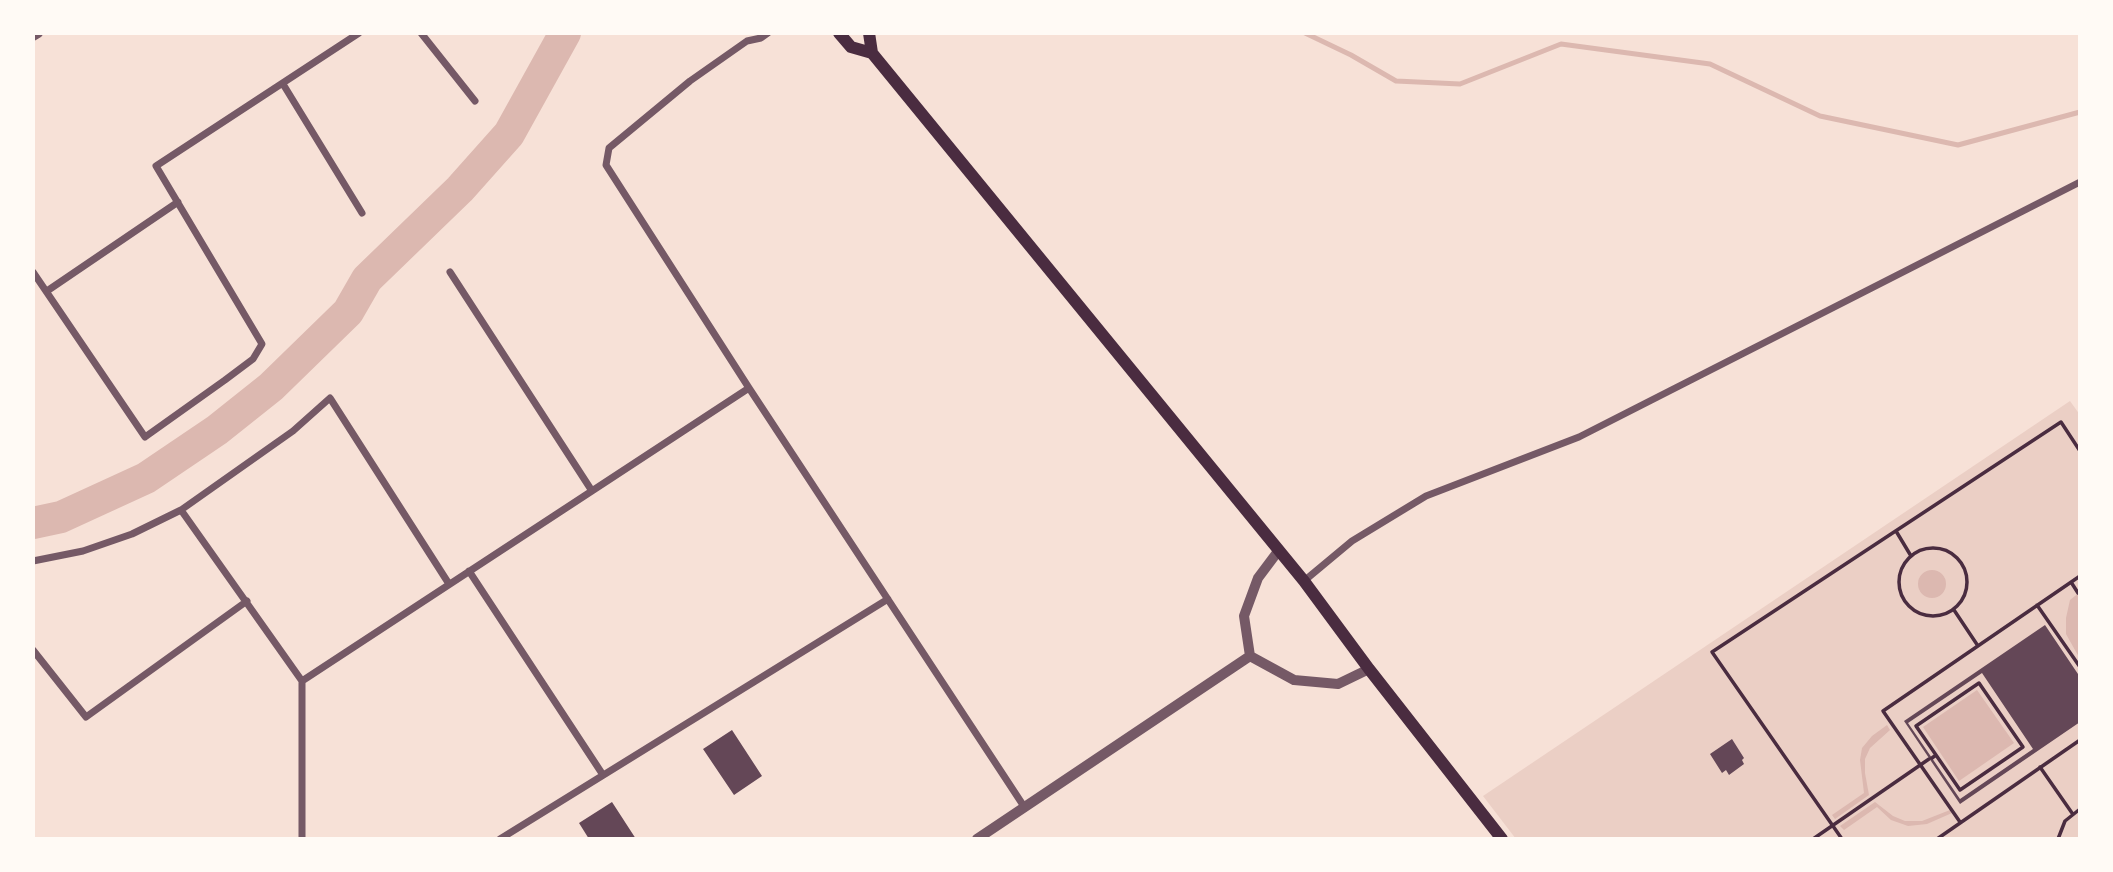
<!DOCTYPE html>
<html>
<head>
<meta charset="utf-8">
<style>
	body { margin:0 }
	#map { position:relative; width:2113px; height:872px; overflow:hidden; background:#f7e1d7; font-family:"PT Serif",serif }
	canvas { display:block }
	.frame { position:absolute; inset:0; border:35px solid #fffaf5; pointer-events:none }
</style>
</head>
<body>
<div id="map">
<canvas width="2113" height="872"></canvas>
<div class="frame"></div>
</div>
<script>
const g = document.querySelector('canvas').getContext('2d');
g.lineJoin = 'round';
function fillPath(path, color) { g.fillStyle = color; g.fill(path, 'evenodd'); }
const toPath = rows => new Path2D(rows.map(r => 'M' + r).join(''));
function trace(path, color, width, dash) { g.strokeStyle = color; g.lineWidth = width; g.lineCap = dash ? 'butt' : 'round'; g.setLineDash(dash || []); g.stroke(path); }
const green = toPath([
	[2070,401,2080,415,2080,839,1516,839,1483,796]
]);
const water = toPath([
	'1918 584a14 14 0 1 1 28 0a14 14 0 1 1-28 0Z',
	[2080,592,2080,659,2066,634,2066,618,2070,600],
	[1977,690,2014,743,1959,781,1923,727],
	[1887,725,1890,730,1870,748,1865,759,1865,773,1869,795,1835,819,1832,815,1864,793,1860,760,1862,748,1872,736],
	[1875,802,1893,816,1905,821,1922,821,1950,810,1952,813,1927,824,1908,826,1891,820,1877,807,1844,830,1840,826]
]);
const stream = toPath([
	[1305,33,1351,55,1396,81,1460,84,1561,44,1710,64,1820,116,1958,145,2080,112]
]);
const river = toPath([
	[33,523,61,517,146,478,217,430,271,387,348,312,367,279,460,189,509,134,565,33]
]);
const building = toPath([
	[2045,625,2080,677,2080,722,1960,804,1904,721],
	[1982,673,2033,749,1960,799,1908,723],
	[732,730,762,776,734,795,703,749],
	[1732,739,1744,758,1742,760,1744,764,1729,775,1726,770,1722,773,1710,754],
	[612,802,636,839,589,839,579,823]
]);
const path = toPath([
	[1896,531,1911,556],
	'1899 582a34 34 0 1 1 68 0a34 34 0 1 1-68 0Z',
	[2071,582,2078,593],
	[2037,605,2080,667],
	[1954,610,1978,646],
	[1932,758,1936,755,1960,790,2023,747,1979,683,1916,726,1936,755],
	[2040,767,2072,813],
	[1960,822,1883,711,2080,576],
	[1813,839,1929,759],
	[1842,839,1712,652,2061,422,2080,451],
	[1937,839,2080,740],
	[2058,839,2065,821,2080,809]
]);
const minor = toPath([
	[421,33,475,101],
	[768,33,761,38,747,41,690,81,609,148,606,165,749,388,1025,808],
	[283,84,362,213],
	[33,272,145,437,225,380,253,359,262,344,156,166,359,33],
	[450,272,592,491],
	[47,291,178,202],
	[181,510,302,681],
	[33,561,83,551,132,534,181,510,293,431,330,398,449,584],
	[469,571,603,775],
	[1304,581,1352,541,1426,496,1579,437,2080,182],
	[33,650,86,717,247,601],
	[302,839,302,681,749,388],
	[500,839,888,599]
]);
const tertiary = toPath([
	[33,36,38,33],
	[1279,550,1258,578,1244,616,1250,656,1294,680,1338,684,1369,669],
	[977,839,1250,656]
]);
const secondary = toPath([
	[839,33,851,47,872,53],
	[869,33,872,53,1304,581,1369,669,1502,839]
]);
fillPath(green, '#ebcfc5');
fillPath(water, '#dcb8b0');
trace(stream, '#dcb8b0', 5);
trace(river, '#dcb8b0', 32);
fillPath(building, '#644757');
trace(path, '#4a2c40', 3.5);
trace(minor, '#755966', 7);
trace(tertiary, '#755966', 10);
trace(secondary, '#4a2c40', 12);
</script>
</body>
</html>
